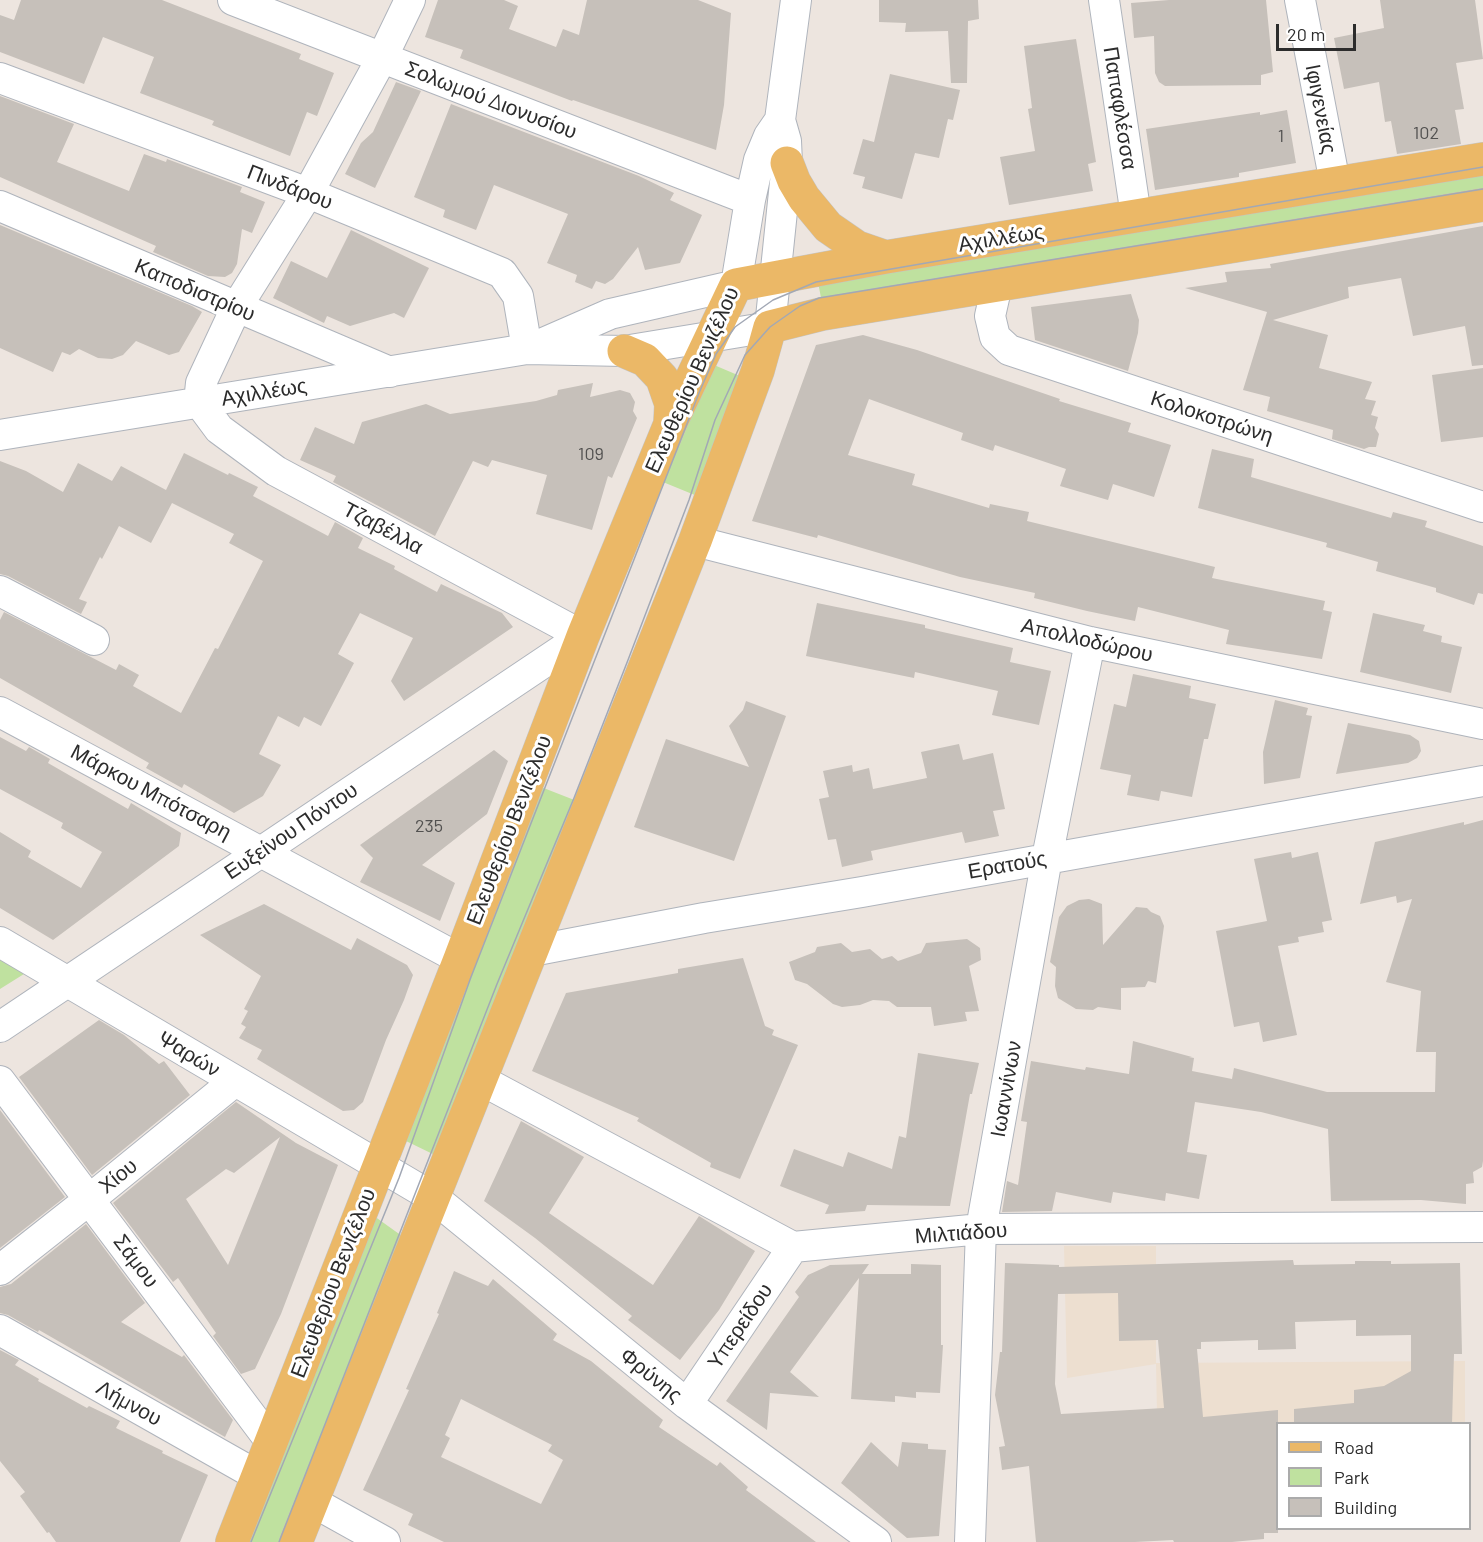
<!DOCTYPE html>
<html>
<head>
<meta charset="utf-8">
<style>
	body { margin:0 }
	#map { position:relative; width:1483px; height:1542px; overflow:hidden; background:#ede5df; font-family:Barlow,sans-serif }
	canvas { display:block }
	.legend { position:absolute; left:1276px; top:1422px; width:195px; height:108px; box-sizing:border-box; background:#fff; border:2px solid #ababab; margin:0; padding:8px 10px; list-style:none; font-size:18px; color:#2c2c2c }
	.legend li { display:flex; align-items:center; gap:12px; height:30px }
	.legend b { width:30px; border:2px solid #ababab }
	.scale { position:absolute; left:1276px; top:24px; width:80px; height:27px; box-sizing:border-box; border:3px solid #2c2c2c; border-top:0; padding-left:8px; font-size:18px; line-height:21px; white-space:nowrap; color:#2c2c2c; -webkit-text-stroke:4px #fff; paint-order:stroke }
</style>
</head>
<body>
<div id="map">
<canvas width="1483" height="1542"></canvas>
<ul class="legend">
<li><b style="height:8px;background:#ebb867"></b>Road</li>
<li><b style="height:16px;background:#bfe19f"></b>Park</li>
<li><b style="height:16px;background:#c6c0ba"></b>Building</li>
</ul>
<div class="scale">20 m</div>
</div>
<script>
const g = document.querySelector('canvas').getContext('2d');
g.lineJoin = 'round';
function fillPath(path, color) { g.fillStyle = color; g.fill(path, 'evenodd'); }
const toPath = rows => new Path2D(rows.map(r => 'M' + r).join(''));
function trace(path, color, width, dash) { g.strokeStyle = color; g.lineWidth = width; g.lineCap = dash ? 'butt' : 'round'; g.setLineDash(dash || []); g.stroke(path); }
function label(font, color, halo, rows, align = 'center') {
  g.font = font + ' Barlow,sans-serif'; g.lineWidth = 6; g.setLineDash([]); g.textBaseline = 'middle'; g.strokeStyle = halo; g.fillStyle = color; for (const [text, x, y, turn = 0] of rows) {
    g.save(); g.translate(x, y); g.rotate((+turn || 0) * Math.PI / 180); g.textAlign = isNaN(turn) ? turn : align; if (halo) g.strokeText(text, 0, 0); g.fillText(text, 0, 0); g.restore();
  }
}
const education = toPath([
	[1064,1246,1156,1246,1156,1363,1465,1361,1465,1423,1278,1424,1158,1462,1156,1364,1067,1378]
]);
const green = toPath([
	[1483,165,1483,193,822,303,817,277],
	[707,362,747,379,702,498,658,480],
	[541,787,582,803,441,1158,406,1141],
	[0,959,24,974,0,989],
	[374,1216,409,1241,288,1542,241,1542]
]);
const building = toPath([
	[21,0,162,0,301,54,299,59,334,73,317,116,307,112,290,156,212,125,214,121,140,93,154,57,103,37,84,84,0,52,0,15,14,20],
	[438,0,504,0,518,6,509,29,556,47,563,29,579,35,587,0,698,0,731,13,724,105,716,150,573,100,572,101,460,58,463,50,425,37],
	[879,0,978,0,979,19,968,21,967,83,951,83,948,31,905,32,906,23,879,22],
	[1169,0,1266,0,1273,72,1261,75,1261,85,1165,86,1159,82,1155,73,1154,36,1134,38,1131,3],
	[1380,0,1475,0,1483,59,1456,63,1464,109,1455,110,1461,144,1397,154,1391,121,1385,122,1379,82,1344,89,1334,38,1384,28],
	[1076,39,1096,162,1088,164,1093,191,1009,205,1000,157,1035,151,1028,109,1032,108,1024,46],
	[890,74,960,90,953,120,948,119,939,158,915,153,902,199,862,188,865,177,853,174,863,139,874,142],
	[396,82,421,91,375,188,345,174,361,143,373,132],
	[0,96,74,124,57,162,129,191,144,154,166,162,167,159,242,187,240,192,265,202,252,233,242,229,237,264,232,273,225,277,208,276,153,252,156,246,0,177],
	[451,104,639,176,674,193,670,200,702,215,680,263,645,270,638,247,613,279,605,284,596,281,592,289,575,282,577,275,547,263,568,214,494,185,476,230,443,217,445,210,414,197],
	[1287,110,1296,163,1239,173,1239,177,1155,190,1146,129,1260,112,1260,115],
	[0,225,192,306,202,312,179,352,169,355,136,341,123,355,112,359,98,358,79,349,70,355,62,352,53,372,0,348],
	[1483,226,1483,365,1472,366,1465,326,1413,336,1401,278,1348,287,1349,298,1273,320,1328,335,1319,368,1372,382,1365,399,1376,401,1371,415,1378,417,1375,428,1379,434,1376,447,1369,447,1364,449,1332,439,1333,430,1267,411,1270,397,1243,390,1267,312,1185,288,1227,282,1225,272,1271,268,1270,264],
	[351,230,429,268,404,318,394,313,350,326,327,316,324,323,273,298,291,261,327,278],
	[1131,294,1139,320,1138,333,1128,371,1035,340,1031,307],
	[863,335,917,350,1060,399,1059,401,1131,423,1128,432,1171,445,1154,497,1113,484,1108,500,1060,486,1066,469,995,445,993,451,961,440,963,433,869,399,848,455,915,474,912,485,989,508,990,504,1029,512,1027,521,1215,567,1212,578,1325,601,1323,610,1332,612,1322,659,1226,644,1229,630,1138,607,1135,621,1087,611,1034,598,1035,593,960,577,818,535,817,538,752,521,816,345],
	[1483,368,1483,437,1441,442,1432,375],
	[593,383,590,397,620,390,630,393,635,402,633,411,637,418,612,478,608,476,592,530,536,514,547,475,492,460,488,467,473,461,435,536,333,482,336,476,300,460,315,427,354,444,362,422,426,404,450,414,536,401,557,395,558,390],
	[1212,449,1254,459,1251,477,1391,518,1393,512,1427,521,1425,527,1483,546,1483,594,1478,593,1474,605,1436,592,1436,588,1376,571,1378,562,1326,547,1327,543,1198,508],
	[184,453,228,475,229,473,258,487,253,496,328,536,335,522,363,538,358,548,395,566,394,569,437,592,441,584,502,613,513,627,404,701,391,681,413,638,360,613,338,654,354,663,321,726,304,717,299,727,278,716,259,754,281,765,263,796,234,813,184,784,182,788,146,768,149,763,0,678,0,620,4,612,116,670,119,664,139,675,133,686,181,713,215,648,218,649,263,561,229,543,234,534,172,503,151,543,119,526,102,559,100,557,79,599,87,602,81,614,8,576,0,574,0,461,26,471,63,492,78,463,112,481,121,466,166,490],
	[817,603,925,625,925,628,1013,648,1010,662,1051,671,1039,725,992,715,998,691,915,672,914,678,806,656],
	[1373,613,1425,625,1423,631,1442,636,1441,642,1462,647,1451,693,1360,672],
	[1133,674,1191,686,1189,698,1216,704,1208,739,1204,739,1192,797,1161,791,1159,801,1127,795,1131,775,1100,769,1114,704,1126,707],
	[1275,700,1308,708,1306,715,1312,716,1300,778,1264,784,1263,752],
	[746,701,786,716,734,861,634,827,666,739,749,767,729,726,743,710],
	[1348,723,1410,735,1419,741,1421,751,1417,758,1408,763,1336,774],
	[0,737,26,751,29,747,50,759,48,763,128,809,131,803,181,833,179,846,53,940,0,908,0,832,31,851,28,857,81,888,102,852,61,828,63,823,0,789],
	[959,744,963,760,993,753,1005,809,993,811,999,836,965,843,962,832,871,851,873,860,842,867,836,839,828,840,819,799,829,797,823,771,852,765,853,772,869,768,873,789,927,778,921,752],
	[494,750,508,761,487,814,422,865,455,883,440,921,360,882,373,858,360,845],
	[1483,820,1483,1161,1482,1167,1473,1172,1474,1183,1466,1184,1466,1204,1421,1200,1331,1201,1328,1129,1261,1112,1195,1102,1187,1152,1207,1155,1199,1199,1166,1193,1165,1201,1113,1192,1111,1203,1056,1192,1052,1211,1002,1212,1007,1181,1018,1185,1027,1122,1021,1121,1031,1061,1085,1070,1086,1067,1129,1074,1133,1041,1192,1057,1189,1057,1194,1058,1192,1071,1232,1079,1234,1068,1327,1092,1435,1092,1436,1052,1416,1052,1421,991,1386,982,1412,899,1397,903,1396,896,1360,904,1375,842,1464,822,1464,825],
	[1291,852,1292,858,1318,852,1332,920,1322,922,1324,932,1298,937,1299,942,1278,946,1297,1035,1263,1042,1259,1022,1234,1027,1216,931,1267,921,1254,859],
	[1089,899,1102,904,1103,945,1136,907,1147,908,1151,912,1160,916,1164,926,1156,983,1148,981,1145,987,1121,988,1121,1010,1098,1007,1093,1010,1076,1009,1058,998,1055,986,1056,967,1050,962,1059,917,1067,906,1079,900],
	[264,904,351,950,357,938,407,965,413,975,404,1000,386,1040,363,1102,354,1110,343,1111,257,1059,262,1050,239,1038,246,1027,241,1024,248,1011,244,1009,261,976,200,935],
	[967,939,980,948,981,960,969,966,979,1011,965,1012,967,1021,934,1026,931,1007,897,1007,889,1001,873,1000,860,1005,842,1007,833,1004,807,984,795,980,789,962,815,952,817,947,841,943,852,952,870,949,882,959,892,956,898,961,921,953,926,943],
	[743,958,765,1026,774,1030,772,1035,798,1045,740,1179,710,1167,711,1163,637,1121,639,1118,532,1071,566,993,678,973,678,969],
	[99,1020,124,1035,159,1064,164,1061,190,1095,92,1175,19,1077],
	[918,1053,979,1063,972,1094,970,1094,950,1206,867,1205,865,1211,825,1214,829,1205,780,1186,794,1149,843,1167,848,1152,892,1169,899,1136,906,1138],
	[236,1102,296,1143,338,1165,281,1314,255,1369,241,1374,213,1336,216,1333,178,1278,173,1282,113,1203],
	[280,1137,228,1265,186,1199,226,1169,234,1173],
	[0,1110,65,1197,0,1248],
	[521,1121,584,1157,549,1213,653,1285,699,1216,755,1251,719,1310,680,1360,628,1320,632,1316,535,1238,484,1201],
	[86,1224,145,1303,121,1322,182,1357,184,1355,233,1420,225,1437,39,1330,38,1332,8,1315,0,1313,0,1287,11,1284],
	[1293,1260,1294,1265,1355,1264,1355,1261,1391,1261,1391,1264,1460,1263,1462,1354,1454,1354,1452,1424,1294,1424,1294,1409,1354,1403,1354,1390,1384,1386,1411,1371,1411,1335,1356,1336,1356,1320,1295,1322,1296,1349,1258,1350,1258,1340,1201,1342,1201,1349,1197,1349,1203,1417,1278,1410,1278,1533,1264,1533,1264,1539,1232,1542,1174,1542,1173,1540,1135,1542,1036,1542,1029,1466,1002,1470,999,1447,1005,1446,995,1395,1000,1352,1002,1352,1005,1263,1059,1265,1059,1267],
	[1118,1293,1119,1341,1158,1340,1164,1408,1061,1414,1055,1384,1058,1294],
	[869,1264,862,1274,911,1274,911,1264,941,1265,941,1345,943,1345,940,1393,916,1392,916,1398,895,1396,895,1402,851,1399,859,1278,790,1372,819,1397,770,1393,767,1430,726,1401,799,1297,795,1292,808,1275,830,1265],
	[454,1271,488,1286,493,1279,557,1334,553,1340,591,1361,663,1420,659,1427,717,1466,720,1462,748,1487,746,1490,816,1542,444,1542,408,1525,413,1514,363,1490,409,1390,406,1389,439,1314,437,1313],
	[461,1399,552,1445,548,1451,563,1460,541,1504,441,1457,450,1438,445,1435],
	[0,1350,19,1360,15,1365,39,1379,38,1381,87,1408,89,1406,120,1421,116,1428,163,1451,162,1453,208,1475,180,1542,56,1542,49,1532,47,1533,20,1496,25,1492,0,1461],
	[871,1442,898,1467,902,1442,928,1444,928,1449,946,1450,939,1536,907,1538,841,1483]
]);
const minor = toPath([
	[233,0,750,200],
	[1104,0,1136,216],
	[1300,0,1335,183],
	[0,78,308,193,502,273,518,296,527,349],
	[0,206,390,372],
	[997,285,990,316,995,337,1009,350,1483,507],
	[539,345,610,314,736,285,750,200,759,160,769,136,780,120],
	[199,402,201,383,236,308,308,193,382,58,410,0],
	[0,435,527,349,624,351,770,327,787,163,786,141,780,120,796,0],
	[695,541,1090,642,1483,724],
	[0,591,94,640],
	[0,712,460,959],
	[0,942,434,1198,687,1404,876,1542],
	[532,951,704,918,862,892,1483,781],
	[0,1027,583,636,276,471,219,429,199,402],
	[481,1080,793,1247,981,1229,1483,1227],
	[0,1081,271,1442],
	[0,1270,90,1199,235,1081],
	[0,1330,258,1476],
	[687,1404,793,1247],
	[313,1502,385,1542],
	[970,1542,981,1229,1047,858,1090,642]
]);
const major = toPath([
	[787,163,794,181,804,198,828,227,857,247,886,257],
	[624,351,645,360,662,378,671,404,670,424],
	[232,1542,460,959,583,636,670,424,736,285,886,257,1483,159],
	[296,1542,695,541,758,370,770,327,822,314,1483,205]
]);
const tram = toPath([
	[251,1542,399,1178,471,977,699,393,716,354,735,327,773,300,816,282,1483,167],
	[279,1542,497,984,574,798,628,660,689,500,715,420,745,355,770,327,800,306,819,298,1483,189]
]);
const numberNames = [
	["102",1426,133],
	["1",1281,136],
	["109",591,454],
	["235",429,826]
];
const streetNames = [
	["Σολωμού Διονυσίου",491,100,21],
	["Παπαφλέσσα",1120,108,81],
	["Ιφιγενείας",1321,109,79],
	["Πινδάρου",290,187,21],
	["Αχιλλέως",1001,238,-9],
	["Καποδιστρίου",195,290,23],
	["Ελευθερίου Βενιζέλου",692,380,-66],
	["Αχιλλέως",264,392,-9],
	["Κολοκοτρώνη",1212,417,18],
	["Τζαβέλλα",383,528,28],
	["Απολλοδώρου",1087,640,13],
	["Μάρκου Μπότσαρη",151,792,28],
	["Ελευθερίου Βενιζέλου",509,830,-69],
	["Ευξείνου Πόντου",291,831,-34],
	["Ερατούς",1007,865,-10],
	["Ψαρών",189,1054,31],
	["Ιωαννίνων",1006,1089,-80],
	["Χίου",118,1176,-39],
	["Μιλτιάδου",961,1233,-4],
	["Σάμου",136,1261,53],
	["Ελευθερίου Βενιζέλου",333,1283,-69],
	["Υπερείδου",740,1326,-56],
	["Φρύνης",651,1375,39],
	["Λήμνου",129,1403,29]
];
fillPath(education, '#eddfd0');
fillPath(green, '#bfe19f');
fillPath(building, '#c6c0ba');
trace(minor, '#afb4bc', 32);
trace(major, '#c4c4c4', 34);
trace(minor, '#fff', 30);
trace(major, '#ebb867', 33);
trace(tram, '#a2a8b5', 1.5);
label('18px', '#525150', null, numberNames);
label('21px', '#2c2c2c', '#fff', streetNames);
</script>
</body>
</html>
